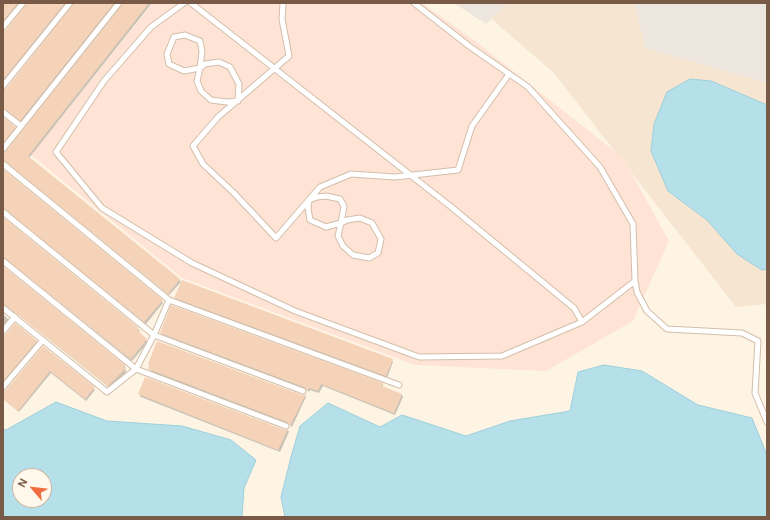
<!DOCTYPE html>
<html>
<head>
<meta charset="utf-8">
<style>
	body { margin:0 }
	#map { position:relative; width:770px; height:520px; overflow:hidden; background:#fef4e3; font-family:"DM Sans",sans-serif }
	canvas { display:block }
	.frame { position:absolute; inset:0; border:4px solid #785a47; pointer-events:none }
	.north { position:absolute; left:12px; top:468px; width:40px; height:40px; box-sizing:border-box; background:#fff8eb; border:1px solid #c9b9a9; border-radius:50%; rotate:298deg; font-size:11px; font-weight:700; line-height:16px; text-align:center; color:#785a47 }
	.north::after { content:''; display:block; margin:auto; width:14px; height:18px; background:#f06d40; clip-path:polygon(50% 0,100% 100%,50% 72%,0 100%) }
</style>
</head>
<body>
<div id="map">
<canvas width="770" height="520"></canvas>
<div class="frame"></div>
<div class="north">N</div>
</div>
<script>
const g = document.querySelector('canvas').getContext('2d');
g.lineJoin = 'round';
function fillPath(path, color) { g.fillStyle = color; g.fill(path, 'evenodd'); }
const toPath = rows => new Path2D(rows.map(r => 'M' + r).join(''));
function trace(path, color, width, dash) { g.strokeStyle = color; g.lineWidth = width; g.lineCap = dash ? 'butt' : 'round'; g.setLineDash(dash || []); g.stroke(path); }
const residential = toPath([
	[473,3,767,3,767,304,736,307,553,72]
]);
const commercial = toPath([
	[153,3,422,3,474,40,623,158,669,241,633,321,546,371,415,365,182,278,31,155]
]);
const industrial = toPath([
	[454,3,508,3,486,24],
	[635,3,767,3,767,83,645,48]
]);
const water = toPath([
	[690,79,711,81,767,105,767,269,762,270,737,254,707,220,668,191,651,151,654,124,667,92,690,79],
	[604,365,642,371,698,405,752,418,767,455,767,517,285,517,281,497,291,457,300,426,328,403,380,427,402,415,466,436,510,421,570,411,578,372,604,365],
	[56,402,107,421,182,426,231,440,256,460,244,488,242,517,3,517,3,429,6,430,56,402],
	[20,476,44,476,44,500,20,500,20,476]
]);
const shadow = toPath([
	[3,3,22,3,3,25],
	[27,3,69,3,3,83,3,31,7,30],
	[74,3,118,3,22,122,7,111,3,111,3,90,7,89],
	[123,3,152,3,29,158,179,279,181,282,169,295,8,163,3,163,3,153,7,152],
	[3,118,16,130,3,146],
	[3,170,162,301,163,303,146,324,8,211,3,211],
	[3,218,138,329,140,331,138,333,148,342,132,361,8,260,3,260],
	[3,267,125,366,126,372,110,388,20,316,5,306,3,307],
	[176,298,392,360,393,362,387,378,177,300],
	[3,314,10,321,3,329],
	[161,333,383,384,383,388,402,395,403,397,395,415,323,386,319,393,310,390,309,392,307,390,163,335],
	[3,336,36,341,38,344,3,385],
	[43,347,95,390,86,401,51,373,19,412,3,399,3,392,7,390],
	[149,364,302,396,305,395,306,397,292,427,290,425,151,372],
	[139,394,284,431,288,430,289,432,280,452,141,397]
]);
const building = toPath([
	[3,3,18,3,3,21],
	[27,3,65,3,3,80,3,31,6,30],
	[74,3,114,3,20,121,3,108,3,90,6,89],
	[123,3,149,3,28,156,180,279,168,294,3,160,3,153,6,151],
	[3,117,16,127,3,143],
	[3,169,163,300,144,322,3,208],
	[3,217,139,328,137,330,147,339,131,359,3,257],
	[3,266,125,365,124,367,125,369,108,386,17,314,3,304],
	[182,280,393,359,386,376,174,298],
	[171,305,383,383,382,386,402,394,394,413,321,384,318,391,309,388,307,391,304,387,160,333],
	[15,323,37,341,3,381,3,335,6,334],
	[157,341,302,395,306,394,290,426,287,422,148,369,150,365,148,364],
	[43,346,95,387,85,399,50,371,18,411,3,399,3,391,6,390],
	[145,377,285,430,288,429,278,450,138,394]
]);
const service = toPath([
	[184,3,151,27,104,81,56,152,102,208,192,263,295,311,419,357,502,356,582,322,635,281],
	[191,3,450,206,574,308,582,322],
	[283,3,282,19,289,56,218,117,193,146,203,164,234,193,276,238,320,187,351,174,395,177,458,170,472,126,509,74],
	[414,3,469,46,528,87,600,167,633,224,635,281,637,292,647,311,667,329,742,333,758,341,755,393,767,422],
	[3,27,23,3],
	[200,68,197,81,201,91,211,100,227,102,238,101,239,84,230,67,219,62,205,64,200,68,184,71,169,64,167,54,174,37,185,35,200,41,202,51,200,68],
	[3,86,70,3],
	[3,112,21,126],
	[3,149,119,3],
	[3,164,169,300,399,385],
	[3,212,154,335,136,369,286,426],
	[341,223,338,236,343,246,353,255,369,258,378,253,381,239,372,223,360,218,347,220,341,223,326,227,310,220,308,209,309,200,317,197,326,196,340,199,344,206,341,223],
	[3,261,136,369,107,392,3,308],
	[169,300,154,335,303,391],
	[3,331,15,317],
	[3,387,43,340]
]);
fillPath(residential, '#f6e6d1');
fillPath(commercial, '#ffe4d6');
fillPath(industrial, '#ede6de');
fillPath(water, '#b6e0e9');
trace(water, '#9ccfdb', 1);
fillPath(shadow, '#0003');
fillPath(building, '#f5d3b9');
trace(service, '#d2beab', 7);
trace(service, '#fff', 5);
</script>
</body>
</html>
